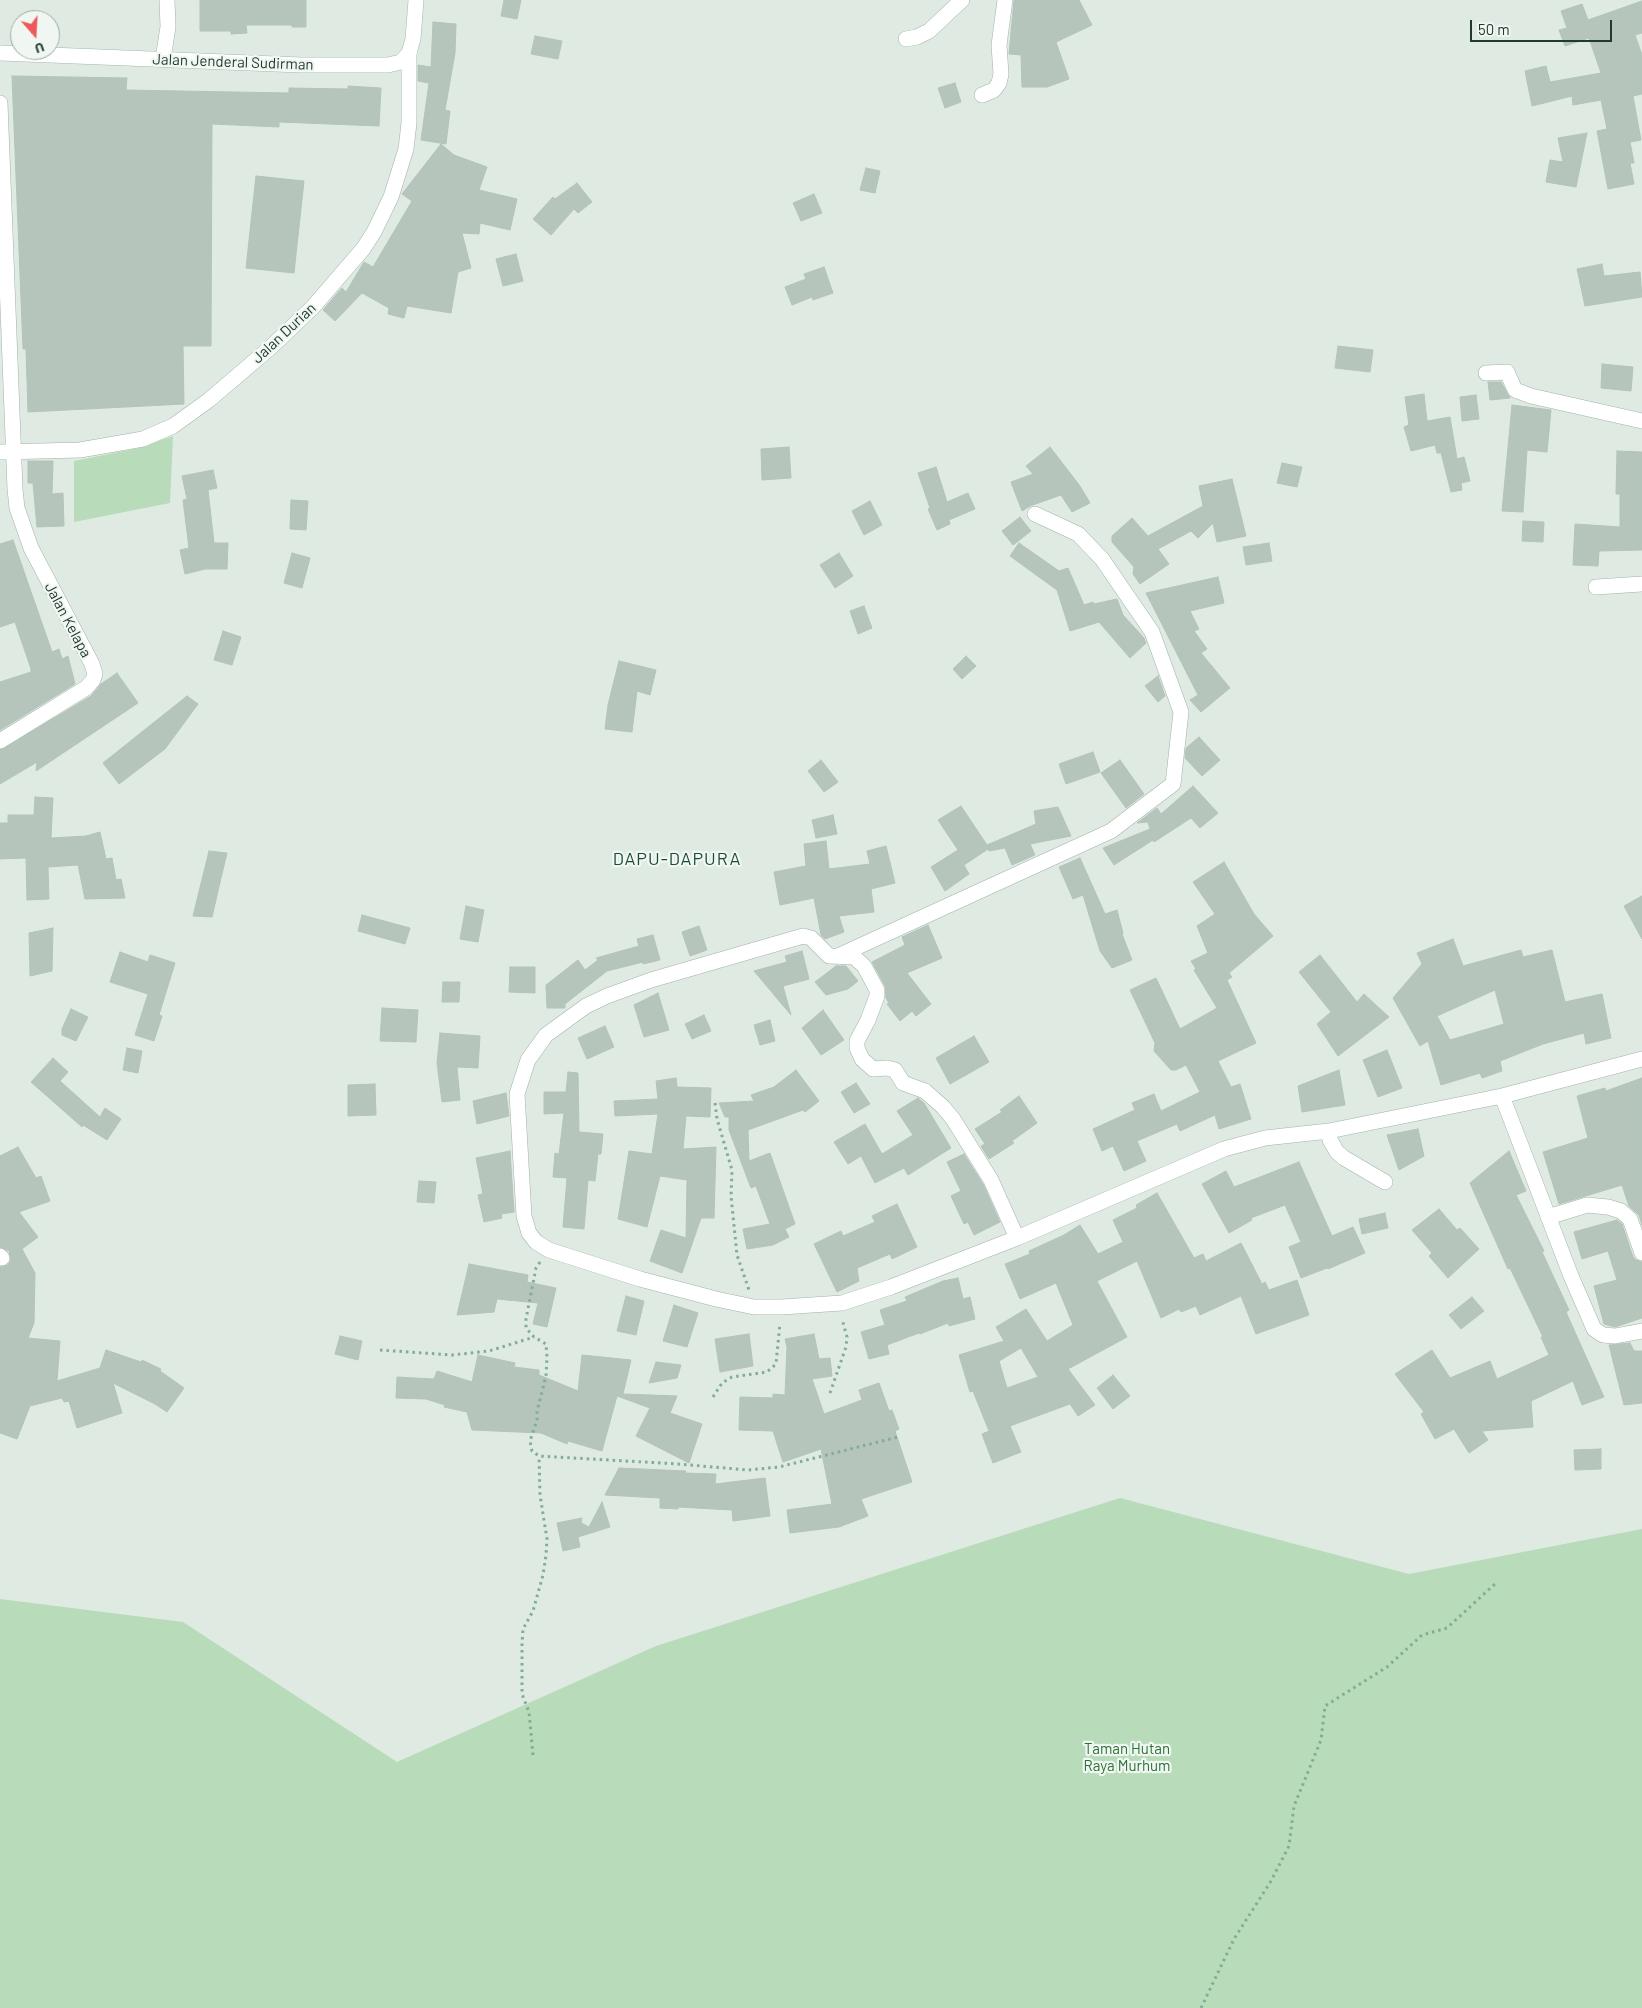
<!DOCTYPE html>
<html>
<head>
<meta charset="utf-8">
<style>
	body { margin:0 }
	#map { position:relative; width:1642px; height:2008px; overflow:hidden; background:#dfeae3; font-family:Barlow,sans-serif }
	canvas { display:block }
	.north { position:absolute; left:10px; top:10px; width:50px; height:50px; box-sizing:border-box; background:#f0f7f2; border:1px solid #9daba3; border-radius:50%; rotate:161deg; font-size:14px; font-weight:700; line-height:20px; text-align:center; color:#213a2d }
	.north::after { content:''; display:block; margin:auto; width:18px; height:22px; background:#ef5959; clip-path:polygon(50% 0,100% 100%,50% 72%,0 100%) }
	.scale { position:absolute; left:1470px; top:20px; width:142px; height:22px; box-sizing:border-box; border:2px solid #213a2d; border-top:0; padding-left:6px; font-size:15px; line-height:18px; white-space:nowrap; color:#213a2d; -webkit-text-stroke:4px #f0f7f2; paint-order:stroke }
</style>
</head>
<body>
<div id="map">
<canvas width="1642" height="2008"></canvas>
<div class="north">U</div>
<div class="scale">50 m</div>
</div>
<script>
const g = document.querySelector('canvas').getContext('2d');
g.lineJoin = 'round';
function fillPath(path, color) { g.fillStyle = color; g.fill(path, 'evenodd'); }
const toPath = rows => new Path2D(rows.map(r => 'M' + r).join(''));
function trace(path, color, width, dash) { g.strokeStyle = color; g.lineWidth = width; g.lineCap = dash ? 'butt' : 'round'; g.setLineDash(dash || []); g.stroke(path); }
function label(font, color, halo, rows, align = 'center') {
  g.font = font + ' Barlow,sans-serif'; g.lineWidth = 4.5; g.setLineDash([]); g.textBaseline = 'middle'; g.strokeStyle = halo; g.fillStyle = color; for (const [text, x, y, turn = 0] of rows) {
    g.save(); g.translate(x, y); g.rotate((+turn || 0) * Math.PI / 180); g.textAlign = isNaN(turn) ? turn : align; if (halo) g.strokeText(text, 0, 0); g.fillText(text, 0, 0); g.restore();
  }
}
const green = toPath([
	[173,436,170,503,74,522,74,461,139,448],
	[1120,1498,1409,1574,1642,1529,1642,2008,0,2008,0,1599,183,1622,397,1762,656,1646]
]);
const building = toPath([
	[200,0,306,0,306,27,292,27,292,25,246,25,247,33,231,34,231,31,200,31,200,0],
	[504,0,521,0,517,19,501,16,504,0],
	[1014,0,1079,0,1092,25,1056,42,1069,79,1047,87,1022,87,1021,55,1009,54,1014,0],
	[1642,1,1642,33,1635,35,1642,55,1642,94,1633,96,1641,140,1630,142,1634,163,1630,163,1634,184,1608,189,1597,131,1607,129,1601,100,1573,105,1572,96,1532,106,1525,71,1546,66,1550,82,1601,73,1589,38,1565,46,1559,30,1567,28,1561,11,1582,4,1588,20,1642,1],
	[433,22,456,24,455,53,445,110,450,111,446,144,421,140,429,83,418,81,418,65,431,67,433,22],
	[535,36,562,41,558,59,531,54,535,36],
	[12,76,127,78,126,90,289,93,289,88,348,89,348,86,381,88,379,126,279,122,279,127,212,124,211,346,183,346,184,404,28,412,26,349,23,349,12,76],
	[955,83,961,102,945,108,938,88,955,83],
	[1587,133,1576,187,1546,182,1550,160,1563,162,1558,138,1587,133],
	[441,144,454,155,487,167,479,190,517,199,510,230,480,223,479,234,462,233,471,268,458,272,451,313,407,306,404,318,388,314,389,308,362,293,335,321,323,310,342,288,346,292,364,262,373,267,412,201,402,194,441,144],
	[866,168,880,171,875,193,860,190,866,168],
	[256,176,304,181,294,273,246,268,256,176],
	[577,183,592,202,578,213,574,209,551,235,533,219,553,197,555,199,577,183],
	[814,194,822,213,801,221,793,203,814,194],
	[516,254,523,281,503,286,496,259,516,254],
	[1602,264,1604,276,1640,272,1642,297,1585,306,1577,269,1602,264],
	[824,267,833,293,813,300,812,297,792,305,785,287,806,279,804,274,824,267],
	[1338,346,1373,350,1370,372,1335,368,1338,346],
	[1602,364,1633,367,1631,391,1601,388,1602,364],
	[1488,382,1501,382,1510,398,1490,400,1488,382],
	[1424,394,1427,421,1450,417,1457,459,1464,457,1470,481,1461,483,1462,490,1451,492,1441,453,1437,453,1435,445,1411,451,1404,427,1409,425,1405,397,1424,394],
	[1476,395,1479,419,1462,421,1460,397,1476,395],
	[1512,405,1551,410,1547,452,1527,450,1523,512,1502,511,1512,405],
	[789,447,791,478,762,480,761,449,789,447],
	[1050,447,1080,486,1090,503,1072,512,1061,495,1030,506,1022,511,1011,482,1033,474,1026,466,1050,447],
	[1617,451,1642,452,1642,550,1599,551,1598,566,1573,565,1575,524,1620,527,1620,494,1616,494,1617,451],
	[28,461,53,461,52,494,63,493,64,526,37,527,33,483,28,483,28,461],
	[1282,463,1302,467,1297,487,1277,483,1282,463],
	[936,467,947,502,968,493,975,509,949,520,950,524,937,530,928,509,930,508,918,473,936,467],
	[213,470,217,488,208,490,214,543,228,543,227,569,205,569,185,574,180,550,189,548,183,500,187,499,182,476,213,470],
	[1232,479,1246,536,1217,542,1213,523,1198,538,1191,531,1158,549,1169,564,1140,584,1133,574,1134,567,1112,542,1112,536,1132,518,1148,536,1203,506,1199,486,1232,479],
	[291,500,308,501,306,530,290,529,291,500],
	[870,501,882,525,864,535,852,511,870,501],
	[1020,517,1031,531,1013,545,1002,531,1020,517],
	[1523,521,1544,522,1543,542,1522,541,1523,521],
	[13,540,52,652,59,649,62,659,68,656,75,684,0,730,0,682,31,672,31,669,15,622,0,627,0,544,13,540],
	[1019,543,1059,571,1068,568,1084,605,1093,602,1094,604,1117,599,1123,615,1144,638,1146,643,1130,658,1099,622,1070,631,1057,590,1010,556,1019,543],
	[1269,543,1272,561,1246,565,1243,547,1269,543],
	[292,553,310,558,302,588,284,583,292,553],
	[839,553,853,576,835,588,820,565,839,553],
	[1218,577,1224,603,1190,611,1199,629,1194,631,1207,649,1201,653,1230,688,1201,712,1190,700,1198,695,1146,593,1218,577],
	[864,606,872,628,858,634,850,611,864,606],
	[223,631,241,637,232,665,214,660,223,631],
	[966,656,976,666,962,679,953,669,966,656],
	[619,661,656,670,650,695,637,691,632,732,605,729,608,705,619,661],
	[117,673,138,703,36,771,37,762,0,784,0,750,91,696,101,684,117,673],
	[1158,676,1165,696,1158,702,1145,686,1158,676],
	[187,696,198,704,165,749,119,784,103,763,187,696],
	[1199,737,1220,760,1202,776,1185,758,1186,748,1199,737],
	[1093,752,1100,772,1066,784,1059,764,1093,752],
	[821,760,838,782,824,792,808,771,821,760],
	[1120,760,1144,794,1126,808,1101,773,1120,760],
	[1193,786,1218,813,1200,828,1191,818,1154,842,1153,840,1114,865,1103,848,1150,829,1148,822,1137,823,1157,808,1161,814,1193,786],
	[35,797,53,798,51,838,86,836,100,832,106,859,112,858,116,880,121,879,125,898,85,899,78,865,48,867,49,899,27,900,26,858,0,859,0,823,8,823,8,815,34,815,35,797],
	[961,806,987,845,1036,824,1034,811,1058,807,1071,836,1030,844,1035,855,1012,865,1005,848,989,851,988,849,964,865,969,874,945,891,931,867,958,850,938,820,961,806],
	[833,815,837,834,816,838,812,820,833,815],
	[826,841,829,869,870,864,867,851,886,846,895,883,871,889,874,912,839,916,844,932,825,939,821,935,814,898,780,905,774,872,806,866,804,844,826,841],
	[209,851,227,853,221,878,212,917,193,916,209,851],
	[1080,858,1105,914,1117,910,1123,933,1122,934,1132,960,1112,968,1100,951,1083,895,1073,899,1059,867,1080,858],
	[1224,862,1254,914,1273,936,1229,973,1232,977,1227,980,1256,1043,1218,1061,1231,1087,1240,1084,1251,1119,1219,1129,1215,1115,1180,1131,1177,1124,1137,1141,1146,1161,1124,1171,1113,1146,1102,1151,1093,1129,1135,1110,1132,1103,1154,1094,1161,1111,1200,1092,1186,1065,1176,1070,1171,1070,1154,1051,1155,1043,1130,990,1156,978,1180,1029,1217,1008,1194,970,1196,969,1191,961,1208,953,1197,926,1215,914,1193,882,1224,862],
	[1642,896,1642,939,1624,906,1642,896],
	[466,906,484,910,478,942,460,939,466,906],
	[362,915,410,928,405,944,358,931,362,915],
	[928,925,942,958,907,973,931,1004,916,1016,912,1011,900,1021,887,1004,889,1003,886,998,885,986,872,962,905,945,902,937,928,925],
	[699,926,707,950,690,956,682,932,699,926],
	[53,928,52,971,30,976,29,933,53,928],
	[653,935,660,960,643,964,643,962,607,971,565,1004,565,1008,547,1008,546,985,578,960,585,970,598,960,596,958,639,946,637,939,653,935],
	[1453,939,1463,966,1521,950,1523,957,1552,950,1565,1002,1602,994,1611,1038,1586,1044,1584,1033,1543,1044,1500,1061,1502,1071,1482,1078,1480,1073,1441,1085,1428,1041,1420,1046,1393,998,1422,964,1417,953,1453,939],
	[1495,990,1504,1024,1450,1040,1437,1016,1495,990],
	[802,951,809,979,783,986,791,1015,754,971,787,962,785,956,802,951],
	[120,952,148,962,150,955,175,963,159,1015,162,1016,154,1041,135,1035,148,994,110,982,120,952],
	[1320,955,1357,1002,1364,994,1389,1017,1338,1056,1317,1024,1331,1012,1299,972,1320,955],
	[836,966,846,966,858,981,848,989,826,995,815,982,836,966],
	[510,967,535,967,535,993,509,992,510,967],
	[443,982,460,982,459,1002,442,1002,443,982],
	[658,993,669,1030,644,1037,634,1005,658,993],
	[382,1008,418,1010,416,1042,380,1041,382,1008],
	[71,1009,88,1017,76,1041,62,1035,62,1029,71,1009],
	[823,1010,844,1040,821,1055,802,1028,823,1010],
	[704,1015,711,1031,692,1039,685,1024,704,1015],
	[770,1020,775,1041,760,1045,754,1025,770,1020],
	[605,1026,614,1047,587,1059,578,1038,605,1026],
	[440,1033,480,1036,478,1068,457,1067,460,1100,442,1102,437,1063,440,1033],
	[974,1036,989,1062,950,1084,936,1058,974,1036],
	[127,1048,142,1051,138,1073,123,1070,127,1048],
	[1387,1050,1402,1088,1378,1097,1363,1060,1387,1050],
	[53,1058,68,1072,60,1081,100,1117,105,1108,121,1119,107,1140,83,1125,82,1127,31,1082,53,1058],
	[796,1070,819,1101,805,1112,803,1110,748,1130,749,1161,770,1153,795,1224,785,1229,789,1237,773,1245,747,1249,743,1229,770,1224,756,1186,751,1188,729,1130,729,1117,725,1117,719,1103,754,1101,751,1095,774,1087,796,1070],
	[1339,1070,1345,1105,1302,1112,1298,1086,1339,1070],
	[568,1072,578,1073,579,1132,603,1134,601,1154,598,1154,595,1181,588,1180,584,1229,563,1227,567,1178,553,1177,555,1153,559,1154,564,1113,544,1114,544,1092,566,1092,568,1072],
	[676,1078,677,1087,711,1088,710,1117,686,1116,683,1149,716,1147,714,1218,701,1218,682,1273,650,1261,661,1230,686,1238,687,1180,660,1176,647,1227,618,1219,629,1151,652,1154,658,1114,615,1116,614,1101,658,1099,656,1081,676,1078],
	[1642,1078,1642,1225,1639,1215,1629,1206,1622,1185,1559,1204,1543,1152,1588,1138,1577,1096,1605,1088,1606,1091,1642,1078],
	[856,1083,870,1104,854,1113,841,1092,856,1083],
	[375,1084,376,1115,348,1116,348,1085,375,1084],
	[506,1093,509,1116,477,1124,473,1101,506,1093],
	[1019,1096,1037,1123,1012,1141,1014,1143,989,1159,981,1146,985,1144,975,1129,1002,1112,1000,1110,1019,1096],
	[918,1098,924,1103,951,1148,908,1175,904,1168,875,1183,861,1156,848,1164,834,1142,865,1124,882,1154,913,1135,897,1111,918,1098],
	[1418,1129,1424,1156,1399,1170,1387,1135,1418,1129],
	[18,1147,36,1178,41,1176,50,1201,19,1212,38,1237,22,1249,35,1273,34,1323,28,1338,60,1341,57,1381,100,1368,106,1350,141,1362,142,1360,161,1369,160,1371,184,1388,167,1412,155,1404,113,1383,122,1413,77,1428,69,1401,64,1402,62,1398,30,1406,17,1439,0,1433,0,1267,8,1265,11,1260,9,1251,0,1247,0,1156,18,1147],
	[510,1151,514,1212,501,1214,502,1218,484,1222,478,1195,483,1194,476,1158,510,1151],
	[1509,1151,1526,1191,1516,1195,1544,1251,1542,1252,1569,1310,1566,1312,1604,1397,1582,1405,1573,1381,1531,1401,1533,1427,1482,1431,1488,1440,1469,1453,1454,1429,1435,1439,1421,1414,1424,1412,1395,1374,1432,1350,1450,1378,1490,1361,1497,1379,1549,1355,1541,1337,1543,1337,1510,1268,1508,1269,1470,1183,1509,1151],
	[964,1154,983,1184,1000,1222,974,1235,968,1222,964,1224,951,1196,961,1191,947,1162,964,1154],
	[1299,1162,1332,1236,1353,1227,1365,1253,1328,1269,1327,1268,1301,1278,1289,1247,1301,1242,1285,1205,1251,1218,1252,1220,1229,1233,1202,1184,1226,1171,1234,1187,1299,1162],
	[419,1181,436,1182,434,1203,417,1202,419,1181],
	[1157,1193,1194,1258,1203,1254,1206,1261,1241,1243,1262,1284,1265,1282,1269,1290,1297,1280,1309,1315,1256,1334,1241,1296,1200,1315,1196,1306,1181,1312,1179,1309,1161,1318,1137,1261,1097,1281,1127,1337,1068,1369,1095,1405,1078,1416,1070,1404,1010,1426,1021,1452,993,1463,982,1434,989,1431,973,1391,970,1392,959,1355,1004,1341,996,1327,1026,1309,1047,1341,1073,1325,1056,1283,1020,1299,1005,1264,1030,1254,1029,1251,1064,1235,1080,1225,1098,1254,1123,1242,1113,1220,1137,1208,1136,1205,1157,1193],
	[1021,1348,1038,1377,1007,1388,999,1361,1021,1348],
	[897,1204,917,1247,892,1259,890,1254,857,1268,859,1281,837,1292,814,1244,841,1231,843,1236,875,1222,872,1216,897,1204],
	[1439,1209,1457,1230,1460,1228,1479,1249,1448,1278,1429,1256,1432,1253,1412,1230,1439,1209],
	[1385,1213,1388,1228,1362,1234,1359,1219,1385,1213],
	[1617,1220,1622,1224,1633,1257,1636,1260,1642,1262,1642,1318,1615,1327,1604,1324,1594,1286,1617,1280,1608,1251,1582,1259,1574,1232,1617,1220],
	[469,1264,528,1275,527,1282,556,1288,547,1327,533,1324,538,1303,497,1299,494,1312,457,1315,469,1264],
	[958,1278,963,1299,970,1297,975,1319,949,1326,948,1323,920,1334,919,1333,887,1345,889,1354,869,1359,861,1332,885,1325,880,1310,907,1301,905,1297,943,1281,958,1278],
	[626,1296,644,1301,636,1335,617,1331,626,1296],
	[1472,1297,1484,1311,1461,1329,1449,1315,1472,1297],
	[674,1305,698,1313,687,1347,663,1341,674,1305],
	[749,1334,753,1366,720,1372,715,1339,749,1334],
	[814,1334,819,1359,830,1358,832,1376,812,1379,824,1414,862,1400,859,1390,879,1383,889,1411,892,1410,899,1429,895,1431,912,1482,861,1499,868,1516,839,1527,790,1533,787,1510,832,1504,821,1449,783,1462,773,1431,739,1430,740,1397,773,1398,773,1394,785,1395,787,1347,785,1339,814,1334],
	[340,1336,362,1341,358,1360,335,1354,340,1336],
	[1630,1343,1634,1351,1642,1351,1642,1403,1624,1405,1609,1345,1630,1343],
	[478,1355,515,1363,514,1367,539,1370,539,1375,578,1391,582,1355,631,1360,623,1394,677,1396,670,1413,702,1424,689,1463,636,1436,650,1408,617,1396,602,1451,568,1441,567,1444,541,1433,472,1430,467,1412,444,1407,445,1405,426,1399,396,1398,397,1377,434,1379,437,1371,472,1382,478,1355],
	[656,1362,681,1365,677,1378,649,1383,656,1362],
	[1113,1375,1130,1396,1113,1409,1097,1388,1113,1375],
	[1601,1449,1601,1469,1575,1470,1574,1450,1601,1449],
	[619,1468,686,1471,685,1473,716,1474,715,1484,765,1478,770,1516,733,1521,732,1510,678,1507,678,1509,660,1508,660,1498,605,1495,619,1468],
	[602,1502,610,1527,578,1537,580,1547,563,1551,557,1523,582,1518,581,1523,589,1527,602,1502]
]);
const path = toPath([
	[715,1103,717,1119,732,1170,731,1196,737,1255,749,1290],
	[540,1262,536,1268,526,1319,526,1328,534,1337,546,1344,547,1357,546,1376,537,1411,537,1420,530,1441,532,1451,539,1456,678,1464,748,1470,779,1467,898,1437],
	[380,1350,452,1355,489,1351,534,1337],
	[830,1393,846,1347,847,1337,842,1319],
	[713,1397,722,1383,732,1377,767,1372,776,1364,780,1323],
	[533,1755,529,1712,522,1694,522,1645,523,1629,533,1611,543,1575,546,1555,547,1539,540,1495,539,1456],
	[1201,2008,1234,1939,1271,1881,1289,1846,1294,1806,1321,1740,1325,1706,1387,1667,1422,1635,1447,1628,1496,1583]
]);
const minor = toPath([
	[906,39,917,37,929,31,962,0],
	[163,59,168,27,167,0],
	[982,95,994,90,999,83,1001,74,999,45,1005,0],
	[0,103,15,489,17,508,31,548,92,664,95,674,93,680,86,688,0,741],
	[1486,373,1507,372,1515,390,1531,396,1642,421],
	[0,452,80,450,143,439,173,426,209,400,271,347,313,307,363,249,374,232,391,197,406,149,409,123,409,53],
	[1596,587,1642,584],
	[840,955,1111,831,1173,784,1181,712,1152,632,1102,559,1078,534,1035,514],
	[1502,1096,1571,1276,1594,1329,1603,1335,1615,1336,1642,1331],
	[1329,1131,1330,1140,1337,1152,1344,1158,1385,1182],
	[1548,1217,1587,1205,1608,1207,1621,1211,1630,1219,1642,1253],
	[1017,1238,991,1180,953,1119,943,1107,925,1091,903,1083,895,1070,887,1068,873,1069,862,1059,857,1048,857,1041,868,1020,877,996,877,990,864,966,854,957,829,956,811,938,803,936,651,980,607,996,586,1006,546,1035,528,1060,517,1094,524,1216,529,1233,536,1242,549,1250,640,1279,716,1299,754,1307,782,1307,842,1303,891,1287,1017,1238,1224,1149,1265,1138,1329,1131,1502,1096,1642,1059],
	[0,1256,2,1258]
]);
const secondary = toPath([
	[0,53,301,65,388,65,401,62,409,53,413,39,416,0]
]);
const streetNames = [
	["Jalan Jenderal Sudirman",233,62,2],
	["Jalan Durian",284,333,-43],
	["Jalan Kelapa",68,620,62]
];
const parkNames = [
	["Taman Hutan",1127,1749],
	["Raya Murhum",1127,1766]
];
const quarterNames = [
	["DAPU-DAPURA",677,859]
];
fillPath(green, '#b8dbb9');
fillPath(building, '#b5c5bb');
trace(building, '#b2c4b8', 1);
trace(minor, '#a2b2a9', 16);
trace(secondary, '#a1b9ab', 16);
trace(path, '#80ad94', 3, [2.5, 4]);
trace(minor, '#fff', 15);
trace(secondary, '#fff', 15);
label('15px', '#213a2d', '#f0f7f2', streetNames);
label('15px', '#2c7036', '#f0f7f2', parkNames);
g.letterSpacing = '1px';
label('18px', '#1d4b35', '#f0f7f2', quarterNames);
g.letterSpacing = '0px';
</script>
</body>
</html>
